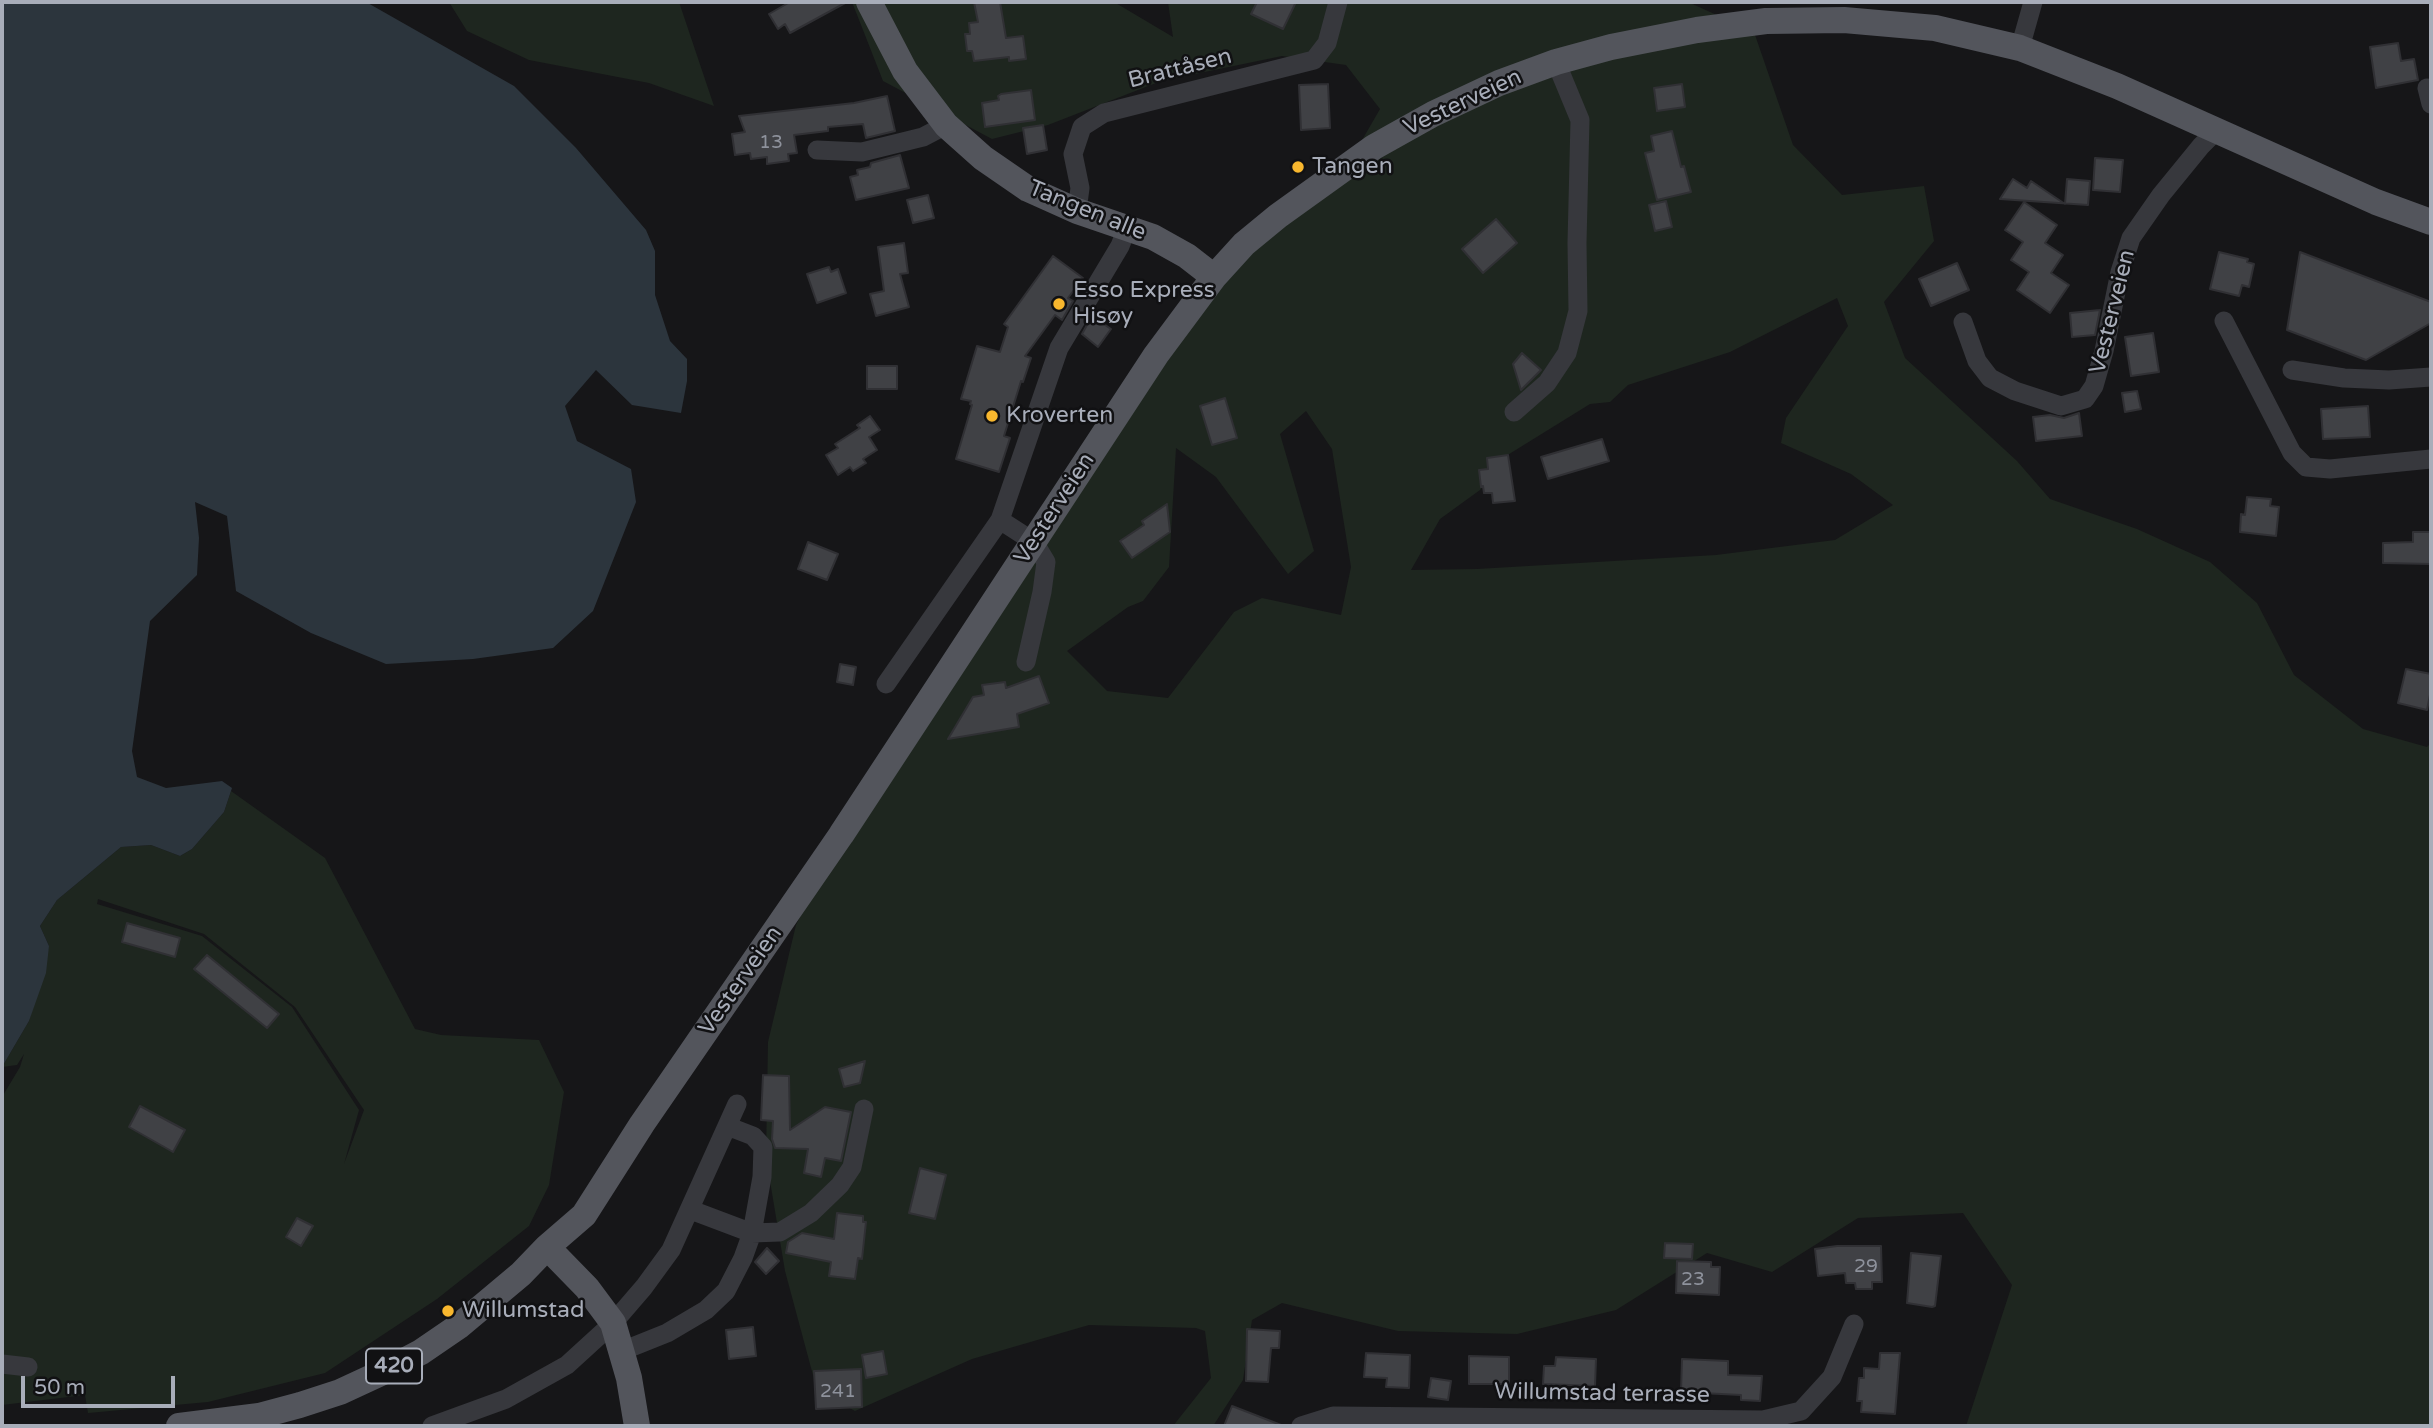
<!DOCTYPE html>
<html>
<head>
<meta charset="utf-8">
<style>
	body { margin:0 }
	#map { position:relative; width:2433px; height:1428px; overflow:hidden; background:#161618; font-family:"Varela Round",sans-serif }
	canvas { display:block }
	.frame { position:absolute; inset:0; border:4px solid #a8adb9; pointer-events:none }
	.scale { position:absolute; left:21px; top:1376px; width:154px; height:32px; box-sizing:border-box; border:4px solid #a8adb9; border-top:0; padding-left:9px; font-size:21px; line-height:24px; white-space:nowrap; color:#a8adb9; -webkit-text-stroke:5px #111113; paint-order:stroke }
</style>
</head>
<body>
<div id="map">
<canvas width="2433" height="1428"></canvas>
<div class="frame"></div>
<div class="scale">50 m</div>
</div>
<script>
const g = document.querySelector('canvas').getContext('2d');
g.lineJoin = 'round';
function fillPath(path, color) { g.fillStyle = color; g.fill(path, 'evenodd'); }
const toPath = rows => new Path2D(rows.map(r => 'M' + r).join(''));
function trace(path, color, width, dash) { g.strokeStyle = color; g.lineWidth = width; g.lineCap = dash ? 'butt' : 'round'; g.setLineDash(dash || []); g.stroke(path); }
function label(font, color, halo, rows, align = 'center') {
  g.font = font + ' "Varela Round",sans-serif'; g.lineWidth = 5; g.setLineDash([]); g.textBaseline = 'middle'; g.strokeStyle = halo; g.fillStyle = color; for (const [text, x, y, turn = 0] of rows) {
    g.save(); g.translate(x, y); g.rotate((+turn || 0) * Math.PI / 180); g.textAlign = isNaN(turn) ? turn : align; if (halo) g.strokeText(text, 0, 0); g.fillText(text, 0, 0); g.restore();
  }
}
const green = toPath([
	[449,2,679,2,714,106,649,83,529,60,467,31],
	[852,2,1114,2,1173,37,1168,2,1688,2,1754,32,1793,145,1842,195,1924,186,1934,241,1884,302,1905,358,2017,461,2050,499,2137,529,2210,562,2257,603,2294,675,2363,729,2427,747,2431,743,2431,1426,1966,1426,2012,1285,1963,1213,1858,1218,1772,1272,1707,1253,1616,1310,1517,1334,1398,1331,1282,1303,1252,1320,1243,1380,1213,1426,1173,1426,1211,1378,1205,1331,1196,1328,1089,1325,972,1359,855,1411,817,1390,785,1271,766,1157,768,1042,796,925,850,817,1259,228,1354,154,1380,109,1346,65,1282,56,1161,81,1048,125,992,139,883,81],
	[1837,298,1848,326,1786,418,1781,443,1851,474,1893,505,1835,540,1716,555,1477,569,1411,570,1440,519,1480,490,1506,456,1590,404,1610,402,1628,385,1730,352],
	[1306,411,1332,449,1351,567,1341,615,1262,598,1234,612,1168,698,1107,691,1067,651,1128,607,1143,601,1169,567,1176,448,1216,477,1288,574,1314,551,1280,434],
	[231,791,325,858,415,1029,441,1035,539,1040,564,1092,549,1185,529,1226,437,1299,325,1373,208,1402,88,1413,85,1395,2,1405,2,1097,20,1067,24,1054,17,1065,2,1067,29,1021,49,946,40,926,57,900,121,847,151,845,180,856,192,849,224,812],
	[98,899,204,934,295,1007,364,1110,344,1164,359,1110,292,1007,202,936,97,904]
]);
const water = toPath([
	[2,2,366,2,514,86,576,148,646,230,655,251,655,295,670,341,687,359,687,381,681,413,632,405,596,370,565,406,577,441,631,469,636,502,593,611,553,648,473,659,386,664,311,633,236,591,227,516,195,502,199,538,197,575,150,621,132,751,137,777,166,788,222,781,232,788,224,812,192,849,180,856,151,845,121,847,57,900,40,926,49,946,46,973,29,1021,2,1067]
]);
const building = toPath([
	[790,2,847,2,790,33,785,24,778,29,769,14,790,2],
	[974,2,1000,2,1006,38,1023,36,1026,59,1009,61,1009,57,974,61,972,51,967,51,965,34,970,34,969,23,978,22,974,2],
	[1257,2,1296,2,1283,29,1251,14,1257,2],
	[2398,43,2401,61,2414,59,2418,80,2376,88,2370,47,2398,43],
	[1328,84,1330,128,1301,130,1299,85,1328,84],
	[1682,84,1685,107,1657,111,1654,88,1682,84],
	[1031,90,1035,120,985,127,982,103,999,100,998,96,1001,94,1031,90],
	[887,96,895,131,866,138,863,124,828,127,828,131,794,135,797,153,788,154,789,161,767,164,767,157,751,159,750,153,735,155,732,134,745,132,739,116,854,103,887,96],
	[1043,125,1047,150,1027,154,1023,128,1043,125],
	[1672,131,1681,167,1684,166,1691,192,1657,200,1645,153,1654,151,1651,136,1672,131],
	[900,155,909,188,856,200,850,177,858,175,857,170,870,167,871,163,900,155],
	[2095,158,2123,160,2120,192,2093,190,2095,158],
	[2013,179,2027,188,2031,181,2065,204,2067,179,2090,181,2088,205,2000,199,2013,179],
	[928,195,934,218,913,223,907,200,928,195],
	[1666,201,1672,227,1655,231,1649,205,1666,201],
	[2024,202,2057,225,2045,243,2063,255,2051,273,2069,285,2050,313,2017,290,2029,272,2011,260,2023,242,2005,230,2024,202],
	[1496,219,1517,243,1483,273,1462,249,1496,219],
	[904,243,908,273,900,274,909,307,876,316,870,294,884,291,878,247,904,243],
	[2219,252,2248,259,2247,262,2254,264,2249,287,2242,285,2239,296,2210,289,2219,252],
	[2300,252,2431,302,2431,323,2366,360,2287,330,2300,252],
	[1053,256,1083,278,1068,298,1073,301,1062,320,1055,315,1025,356,1031,358,1023,382,1021,381,1004,436,1010,438,999,472,956,459,972,405,970,404,971,401,961,399,977,346,1000,352,1008,327,1004,324,1053,256],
	[1957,263,1969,290,1931,306,1919,279,1957,263],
	[829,267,831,272,838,269,846,293,817,303,807,274,829,267],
	[2100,310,2095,335,2072,337,2070,313,2100,310],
	[1092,316,1111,329,1098,347,1082,334,1092,316],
	[2153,333,2159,372,2131,376,2125,337,2153,333],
	[1522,353,1541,370,1521,390,1513,364,1522,353],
	[867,366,897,366,897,389,867,389,867,366],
	[2137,391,2141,409,2125,412,2122,393,2137,391],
	[1225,398,1237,438,1212,445,1200,406,1225,398],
	[2368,406,2370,437,2323,439,2321,409,2368,406],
	[2079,413,2082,436,2036,441,2033,417,2050,415,2064,418,2079,413],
	[870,416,880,430,869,437,877,450,863,459,866,463,853,471,850,467,838,475,826,455,838,448,835,444,860,428,857,425,870,416],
	[1602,439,1609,461,1548,479,1541,457,1602,439],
	[1508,455,1515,501,1493,503,1492,493,1484,493,1483,486,1481,487,1479,470,1488,469,1487,458,1508,455],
	[2247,497,2271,499,2270,506,2279,507,2276,536,2240,532,2241,514,2245,515,2247,497],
	[1167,504,1170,532,1132,558,1120,541,1144,525,1142,521,1167,504],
	[2413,532,2431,532,2431,564,2383,563,2383,543,2413,542,2413,532],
	[808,542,838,554,827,580,798,569,808,542],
	[840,664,856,667,853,685,837,682,840,664],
	[2406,669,2431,674,2431,690,2427,710,2398,703,2406,669],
	[1039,676,1049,703,1017,714,1019,727,948,739,973,697,984,695,982,685,1005,682,1006,688,1039,676],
	[127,923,180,938,175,957,122,942,127,923],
	[207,955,279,1014,267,1028,194,969,207,955],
	[865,1061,860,1083,844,1087,839,1069,865,1061],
	[763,1075,789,1076,790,1130,825,1107,851,1112,841,1161,825,1158,821,1177,804,1173,808,1149,775,1148,772,1139,773,1121,761,1120,763,1075],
	[140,1106,185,1130,173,1152,129,1127,140,1106],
	[920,1168,946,1175,935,1219,909,1213,920,1168],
	[837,1213,863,1216,863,1222,866,1222,862,1259,858,1258,855,1279,829,1276,831,1262,786,1253,788,1242,802,1233,834,1239,837,1213],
	[297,1218,313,1226,301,1246,286,1237,297,1218],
	[1665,1243,1693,1244,1692,1259,1664,1258,1665,1243],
	[1837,1246,1881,1246,1882,1282,1872,1282,1872,1289,1856,1289,1855,1283,1846,1283,1845,1273,1818,1276,1815,1249,1837,1246],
	[767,1248,779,1261,766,1274,755,1262,767,1248],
	[1911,1253,1941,1256,1935,1306,1932,1307,1907,1303,1911,1253],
	[1677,1261,1711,1262,1711,1267,1720,1267,1719,1295,1676,1293,1677,1261],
	[753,1327,756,1356,729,1359,726,1330,753,1327],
	[1247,1329,1280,1331,1279,1348,1271,1348,1268,1382,1246,1381,1247,1329],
	[883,1351,887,1374,866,1378,862,1355,883,1351],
	[1366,1353,1410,1355,1409,1388,1386,1387,1387,1378,1364,1377,1366,1353],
	[1880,1353,1900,1353,1895,1414,1861,1412,1862,1401,1857,1401,1859,1378,1864,1378,1864,1368,1879,1369,1880,1353],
	[1469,1356,1509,1357,1509,1384,1469,1384,1469,1356],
	[1556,1357,1596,1359,1595,1386,1543,1384,1544,1366,1555,1366,1556,1357],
	[1682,1359,1728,1361,1728,1375,1762,1376,1760,1401,1741,1400,1741,1395,1681,1392,1682,1359],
	[861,1369,862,1407,816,1409,814,1371,861,1369],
	[1431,1378,1451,1381,1448,1400,1428,1397,1431,1378],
	[1232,1406,1281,1425,1281,1426,1224,1426,1232,1406]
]);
const minor = toPath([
	[2020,48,2033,2],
	[2427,88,2431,104],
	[817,150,862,152,923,137,946,125],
	[1077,211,1080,188,1073,154,1082,127,1104,113,1314,60,1327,43,1338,2],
	[2224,321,2292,453,2306,467,2330,469,2431,459],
	[1963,322,1977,361,1990,378,2015,391,2061,406,2085,399,2094,386,2104,351,2120,272,2131,238,2161,195,2201,146,2217,130],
	[2292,370,2344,378,2389,380,2431,377],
	[1514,412,1547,383,1567,353,1578,311,1577,243,1580,120,1556,62],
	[1000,520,1034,542,1046,562,1042,592,1026,662],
	[886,684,1000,520,1059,348,1120,246,1127,228],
	[691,1210,752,1233,780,1232,811,1213,840,1185,852,1167,864,1109],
	[622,1351,667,1333,706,1310,726,1291,743,1258,752,1233,762,1177,763,1147,753,1136,727,1126],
	[2,1364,28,1367],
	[432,1426,506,1399,567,1365,613,1323,644,1287,671,1250,737,1104],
	[1301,1426,1333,1416,1763,1420,1801,1411,1832,1377,1854,1324]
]);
const major = toPath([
	[869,2,905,71,946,125,983,158,1028,189,1077,211,1153,237,1187,256,1214,277],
	[547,1247,587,1288,613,1323,629,1378,637,1426],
	[179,1426,259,1416,300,1405,340,1392,381,1373,421,1352,459,1326,521,1274,547,1247,584,1215,642,1124,841,835,1156,355,1214,277,1244,244,1278,216,1374,147,1433,114,1499,83,1556,62,1611,47,1697,30,1766,21,1844,20,1935,28,2020,48,2117,86,2376,202,2431,222]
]);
const markers = [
	[1298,167,7,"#f8b72e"],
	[1059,304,7,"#f8b72e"],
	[992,416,7,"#f8b72e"],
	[448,1311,7,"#f8b72e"]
];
const numberNames = [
	["13",771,143],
	["29",1866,1267],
	["23",1693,1280],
	["241",838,1392]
];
const shields = [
	[394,1366,56]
];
const shieldNames = [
	["420",394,1366]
];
const streetNames = [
	["Brattåsen",1180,69,-14],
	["Vesterveien",1463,103,-25],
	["Tangen alle",1087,211,22],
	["Vesterveien",2113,312,-76],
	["Vesterveien",1055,509,-57],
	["Vesterveien",741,981,-55],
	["Willumstad terrasse",1602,1394,1]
];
const poiNames = [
	["Tangen",1312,167],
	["Esso Express",1073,291],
	["Hisøy",1073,317],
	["Kroverten",1006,416],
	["Willumstad",462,1311]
];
fillPath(green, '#1e261f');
fillPath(water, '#2c353d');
fillPath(building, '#404145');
trace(building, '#303034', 2);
trace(minor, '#37383d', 19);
trace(major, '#53555c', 26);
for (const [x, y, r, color] of markers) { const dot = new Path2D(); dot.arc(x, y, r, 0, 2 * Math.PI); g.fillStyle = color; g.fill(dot); trace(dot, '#111113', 2.5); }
label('19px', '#8e929c', null, numberNames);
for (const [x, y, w] of shields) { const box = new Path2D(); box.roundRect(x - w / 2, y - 17.5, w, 35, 5); g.fillStyle = '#111113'; g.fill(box); trace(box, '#a8adb9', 2); }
label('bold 21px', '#a8adb9', null, shieldNames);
label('23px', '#a8adb9', '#111113', streetNames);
label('23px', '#a8adb9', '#111113', poiNames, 'left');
</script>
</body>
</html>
